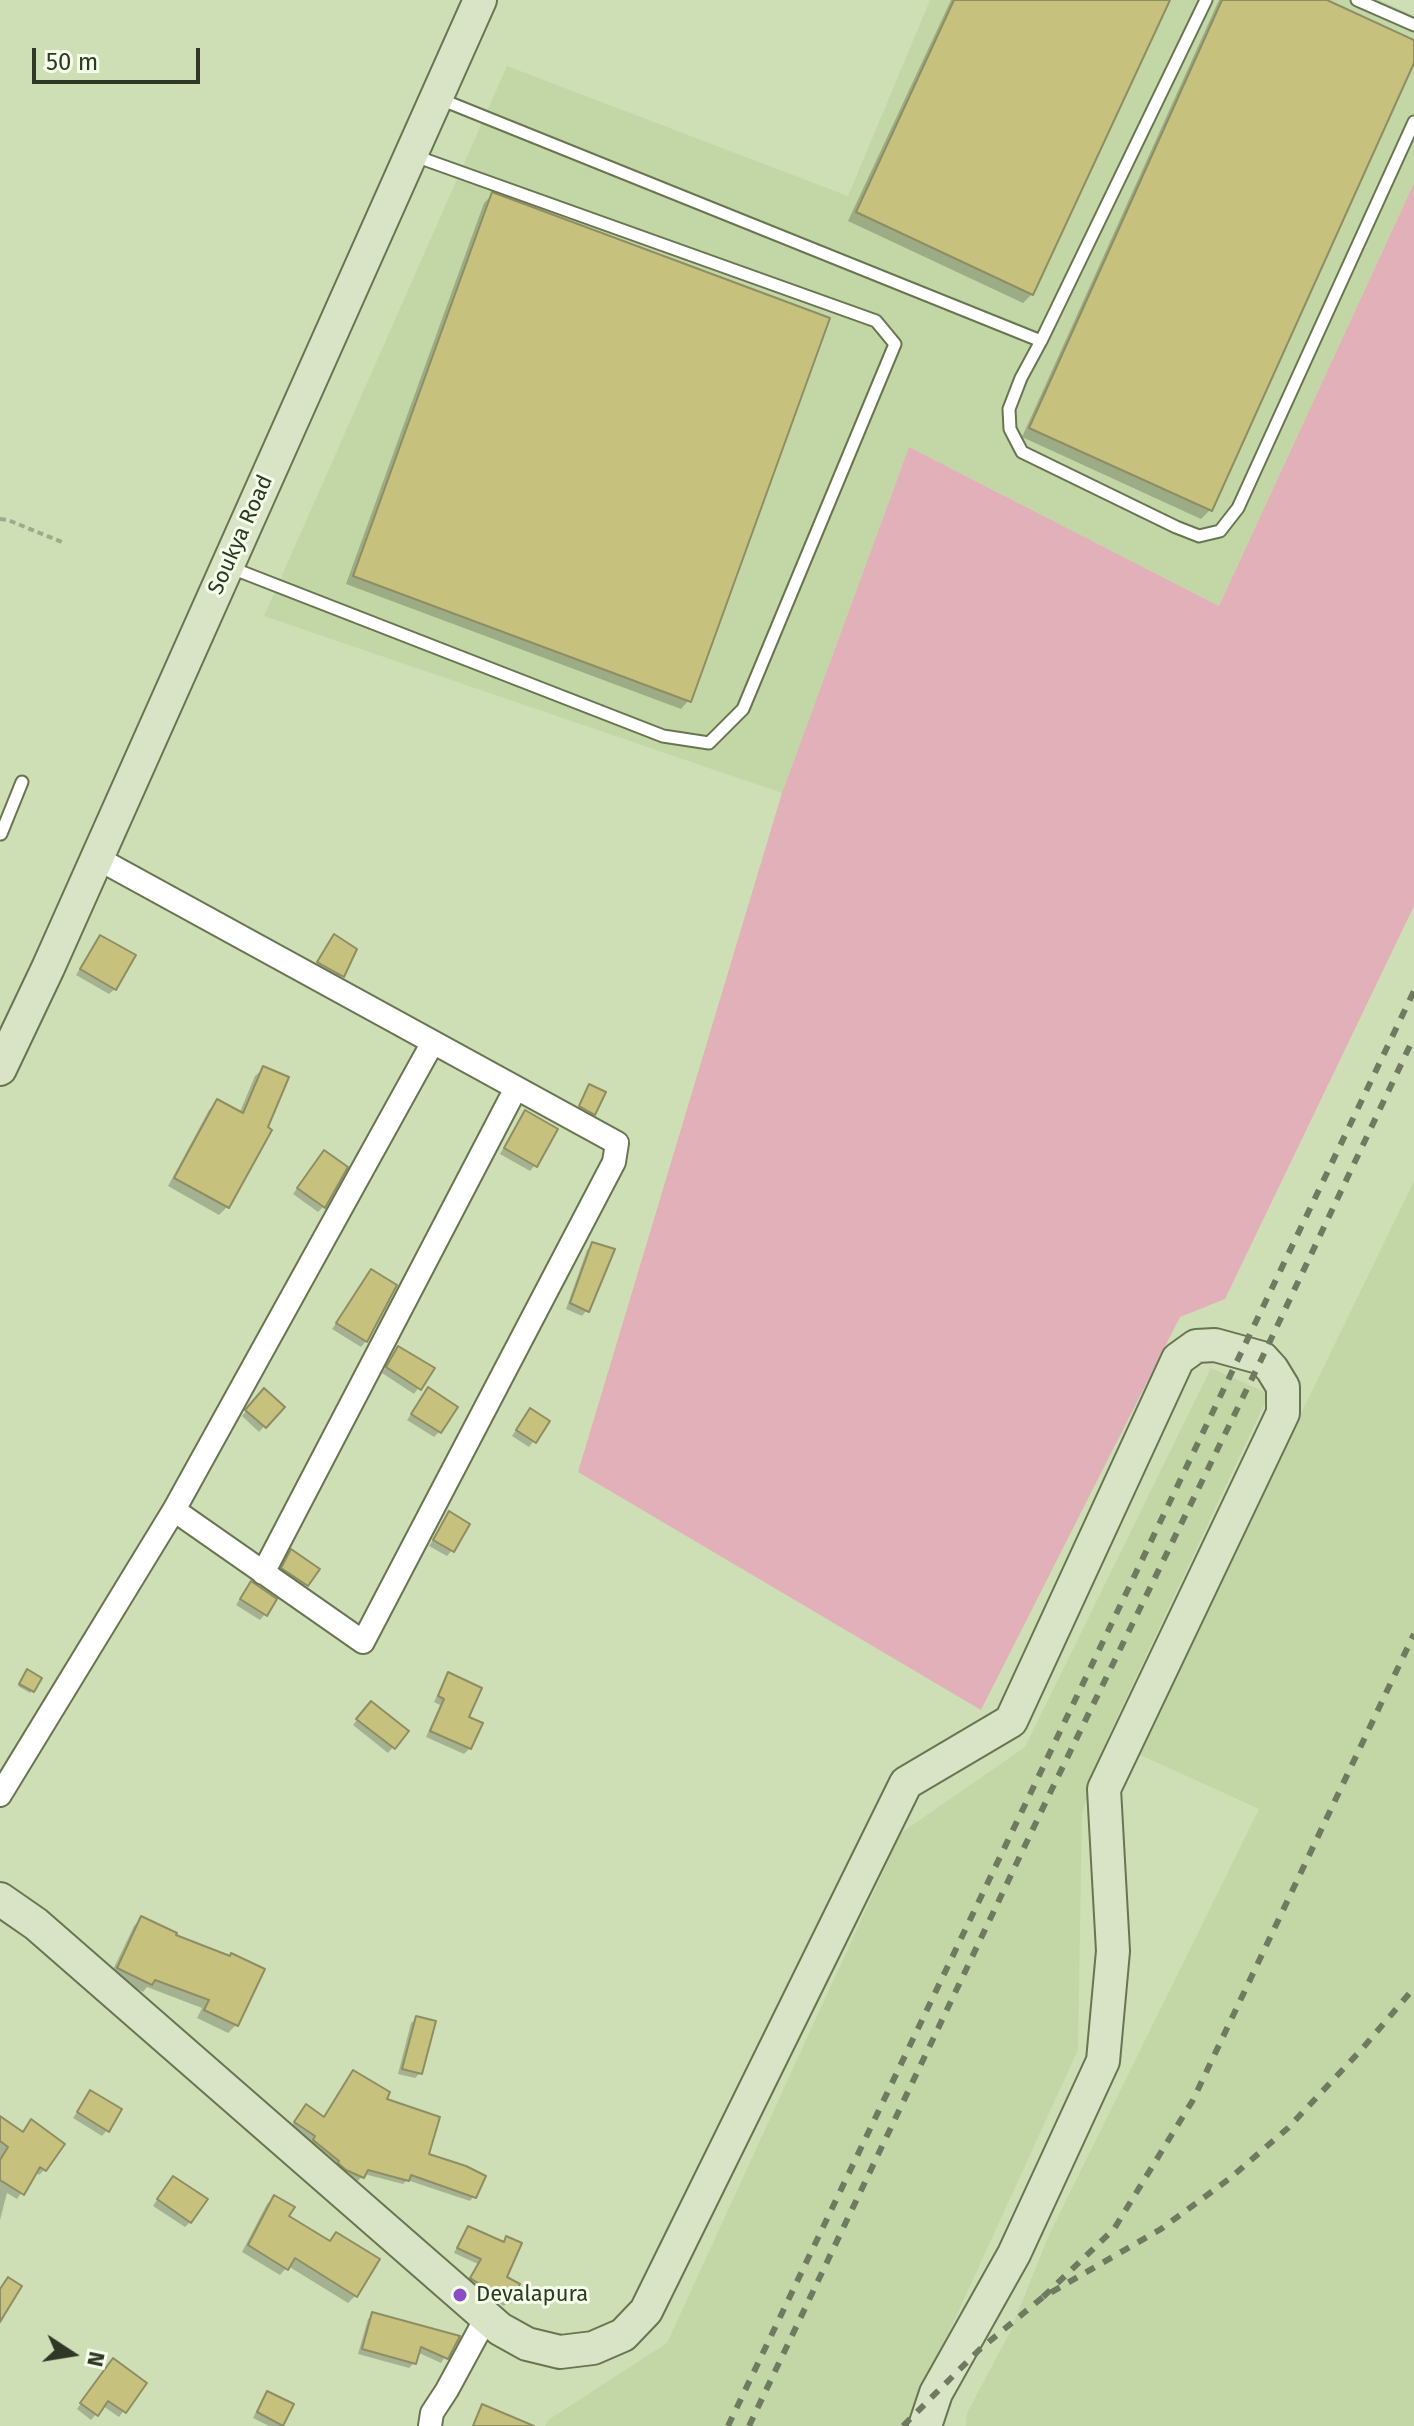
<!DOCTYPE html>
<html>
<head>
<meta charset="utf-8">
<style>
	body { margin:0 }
	#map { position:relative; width:1414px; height:2426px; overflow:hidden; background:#cedfb6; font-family:"Fira Sans",sans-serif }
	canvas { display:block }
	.north { position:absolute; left:32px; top:2314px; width:80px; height:80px; -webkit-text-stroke:6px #f4fde8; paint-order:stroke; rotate:102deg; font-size:22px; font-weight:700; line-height:32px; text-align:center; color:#303727 }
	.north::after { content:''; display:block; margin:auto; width:28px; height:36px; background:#303727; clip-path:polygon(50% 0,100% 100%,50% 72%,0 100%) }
	.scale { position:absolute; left:32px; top:48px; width:168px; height:36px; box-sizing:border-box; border:4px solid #303727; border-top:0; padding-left:10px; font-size:24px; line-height:28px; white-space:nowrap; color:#303727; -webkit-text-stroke:6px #f4fde8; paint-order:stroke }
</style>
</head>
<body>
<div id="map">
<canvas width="1414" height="2426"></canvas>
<div class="north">N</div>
<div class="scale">50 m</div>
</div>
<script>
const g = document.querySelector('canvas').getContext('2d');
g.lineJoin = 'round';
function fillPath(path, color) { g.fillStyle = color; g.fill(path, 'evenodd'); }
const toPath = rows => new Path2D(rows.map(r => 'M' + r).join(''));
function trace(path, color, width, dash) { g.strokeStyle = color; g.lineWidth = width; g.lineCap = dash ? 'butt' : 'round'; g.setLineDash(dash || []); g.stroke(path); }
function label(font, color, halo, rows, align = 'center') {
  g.font = font + ' "Fira Sans",sans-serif'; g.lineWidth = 6; g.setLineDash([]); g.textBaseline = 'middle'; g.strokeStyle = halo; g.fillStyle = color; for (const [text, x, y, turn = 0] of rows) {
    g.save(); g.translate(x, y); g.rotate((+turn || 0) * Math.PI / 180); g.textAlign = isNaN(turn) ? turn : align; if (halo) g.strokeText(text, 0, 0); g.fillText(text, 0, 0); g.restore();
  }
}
const built = toPath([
	[930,0,1380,0,1414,16,1414,183,1219,606,909,447,782,793,264,616,507,66,848,196],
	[1414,1181,1414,2426,966,2426,967,2413,1010,2332,1048,2237,1259,1809,1136,1753],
	[1211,1368,1269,1394,1108,1737,1082,1813,1078,2050,906,2426,545,2426,548,2420,667,2343,901,1833,1025,1747]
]);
const green = toPath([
	[1414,183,1414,906,1225,1299,1180,1317,981,1710,578,1472,782,793,909,447,1219,606]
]);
const shadow = toPath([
	[951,0,1168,0,1032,294,1023,303,848,221],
	[1219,0,1322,0,1414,42,1414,58,1210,510,1201,519,1022,437],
	[492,195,689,700,681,709,346,584,484,203],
	[100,937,115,989,109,994,76,975,95,943],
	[334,937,355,949,342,976,337,981,313,968],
	[264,1068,265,1128,227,1207,219,1215,168,1186,209,1110,218,1101,239,1114,255,1076],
	[587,1089,594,1114,591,1116,578,1109],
	[526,1113,535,1165,530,1171,500,1154,520,1118],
	[319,1158,345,1167,323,1207,318,1212,293,1194],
	[593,1244,587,1310,582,1316,566,1309,587,1250],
	[371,1272,395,1286,366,1341,361,1347,332,1329],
	[398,1348,432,1369,414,1394,382,1373],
	[428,1390,439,1432,434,1437,407,1420],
	[259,1396,282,1407,259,1432,242,1416],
	[525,1416,548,1422,529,1447,512,1436],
	[449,1514,452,1550,447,1556,429,1546],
	[291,1552,317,1570,301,1590,277,1574],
	[246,1589,265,1614,260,1620,236,1605],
	[26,1674,39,1678,30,1693,18,1686],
	[449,1675,467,1718,470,1748,464,1754,426,1737,440,1705,434,1702,444,1680],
	[365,1709,393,1747,388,1753,353,1725],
	[142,1918,236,2025,228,2033,197,2018,202,2008,147,1987,143,1992,110,1976,134,1926],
	[417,2018,420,2073,415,2078,398,2074,411,2023],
	[353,2072,384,2100,426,2155,474,2196,470,2201,407,2180,403,2184,364,2174,357,2182,341,2174,309,2145,312,2142,291,2127,301,2112,323,2119],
	[91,2092,107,2130,102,2136,73,2118],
	[0,2118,22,2134,31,2122,62,2144,44,2170,39,2175,35,2172,17,2199,7,2193,0,2220],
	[168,2183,190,2222,185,2227,153,2206],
	[274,2197,287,2217,328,2242,336,2234,355,2296,348,2303,288,2266,280,2275,242,2252,267,2204],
	[468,2228,502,2244,507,2239,504,2278,508,2302,504,2306,467,2283,478,2264,454,2253,464,2233],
	[373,2314,457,2338,441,2363,417,2352,414,2363,409,2368,358,2354,368,2319],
	[107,2366,144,2383,119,2417,103,2406,91,2420,77,2409],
	[267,2393,282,2424,280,2426,269,2426,253,2418,262,2399]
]);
const building = toPath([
	[954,0,1170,0,1033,295,856,212,954,0],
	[1222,0,1327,0,1414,40,1414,63,1212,511,1029,428,1222,0],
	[492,192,830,318,691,702,353,576,492,192],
	[334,934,357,949,344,977,317,962,334,934],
	[100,935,136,955,116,990,80,969,100,935],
	[263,1066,289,1077,268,1127,272,1130,229,1208,174,1178,217,1099,243,1113,263,1066],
	[589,1084,606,1092,595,1115,579,1106,589,1084],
	[525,1110,558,1129,537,1167,504,1148,525,1110],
	[324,1150,348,1167,325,1208,297,1188,324,1150],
	[592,1242,615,1249,589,1312,570,1303,592,1242],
	[371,1269,397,1285,367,1342,336,1323,371,1269],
	[398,1346,435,1368,421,1390,386,1367,398,1346],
	[428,1387,458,1407,441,1433,411,1414,428,1387],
	[264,1388,285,1407,266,1428,245,1410,264,1388],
	[530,1408,550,1421,536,1443,516,1430,530,1408],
	[449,1511,470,1524,454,1552,433,1540,449,1511],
	[291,1549,320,1569,308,1586,281,1568,291,1549],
	[251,1581,277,1599,267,1616,240,1599,251,1581],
	[27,1669,42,1678,34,1692,19,1684,27,1669],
	[448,1672,482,1688,469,1717,483,1723,471,1749,430,1731,444,1699,438,1696,448,1672],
	[371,1701,409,1731,395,1749,356,1719,371,1701],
	[141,1916,177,1933,176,1935,230,1956,231,1953,265,1969,238,2026,204,2010,209,2000,155,1980,152,1985,117,1968,141,1916],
	[416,2016,436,2021,422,2074,402,2069,416,2016],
	[353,2070,390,2092,387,2099,440,2117,429,2154,466,2166,486,2176,476,2198,411,2175,409,2181,368,2170,364,2178,346,2170,338,2163,339,2161,313,2140,315,2136,294,2122,306,2104,324,2117,353,2070],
	[90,2090,122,2109,109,2132,77,2112,90,2090],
	[0,2116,23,2132,31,2119,65,2144,46,2171,40,2167,24,2195,0,2180,0,2160,8,2147,0,2141,0,2116],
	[173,2176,208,2199,191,2223,157,2199,173,2176],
	[274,2195,295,2207,289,2216,330,2241,336,2232,380,2259,357,2297,295,2258,288,2270,248,2245,274,2195],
	[468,2226,504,2242,506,2236,522,2243,507,2277,520,2284,510,2303,470,2278,481,2259,457,2248,468,2226],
	[8,2277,22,2286,0,2322,0,2289,8,2277],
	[372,2312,460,2336,448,2359,421,2347,416,2364,362,2349,372,2312],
	[113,2358,147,2383,126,2413,108,2401,98,2416,80,2403,113,2358],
	[267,2391,294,2404,283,2426,257,2412,267,2391],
	[482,2404,534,2426,473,2426,482,2404]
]);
const path = toPath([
	[0,519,8,520,62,542]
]);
const lane = toPath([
	[1206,0,1041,341,1021,378,1009,409,1010,429,1022,452,1176,527,1199,536,1220,531,1238,508,1414,122],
	[1357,0,1414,25],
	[440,99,1041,341],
	[229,567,663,736,709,743,743,709,895,344,876,321,415,156],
	[1,834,22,782]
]);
const street = toPath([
	[174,1510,433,1042],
	[263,1573,516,1088],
	[0,1795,174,1510,363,1642,614,1162,617,1143,97,858],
	[430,2426,432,2413,447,2390,486,2318]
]);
const secondary = toPath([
	[0,1069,48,968,480,0],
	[0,1899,36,1924,500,2329,527,2344,560,2352,593,2348,623,2335,646,2311,906,1783,1011,1721,1178,1359,1196,1346,1215,1345,1262,1358,1272,1369,1283,1387,1283,1413,1104,1789,1113,1951,1103,2061,1014,2254,936,2393,925,2426]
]);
const rail = toPath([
	[1043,2297,1114,2229,1193,2100,1414,1634],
	[728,2426,1414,991],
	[749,2426,1050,1793,1262,1358,1414,1037],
	[903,2426,979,2350,1043,2297,1161,2229,1229,2179,1288,2128,1362,2049,1414,1988]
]);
const markers = [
	[460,2295,8,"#8b4dc3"]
];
const streetNames = [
	["Soukya Road",241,535,-66]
];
const poiNames = [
	["Devalapura",476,2295]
];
fillPath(built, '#c3d7a6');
fillPath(green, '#e1b0b9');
fillPath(shadow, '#0003');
fillPath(building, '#c6c27d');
trace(building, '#8f8d64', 2);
trace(lane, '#677650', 15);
trace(street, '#677650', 26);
trace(secondary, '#677650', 36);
trace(path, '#9dab89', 4, [6, 4]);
trace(lane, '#fff', 11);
trace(street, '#fff', 22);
trace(secondary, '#d9e3c6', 32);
trace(rail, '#6f7a60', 6, [10, 10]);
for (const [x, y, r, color] of markers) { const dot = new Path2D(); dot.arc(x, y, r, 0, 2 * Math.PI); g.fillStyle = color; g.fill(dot); trace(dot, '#f4fde8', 3); }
label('22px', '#303727', '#f4fde8', streetNames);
label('22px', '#303727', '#f4fde8', poiNames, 'left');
</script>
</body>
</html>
